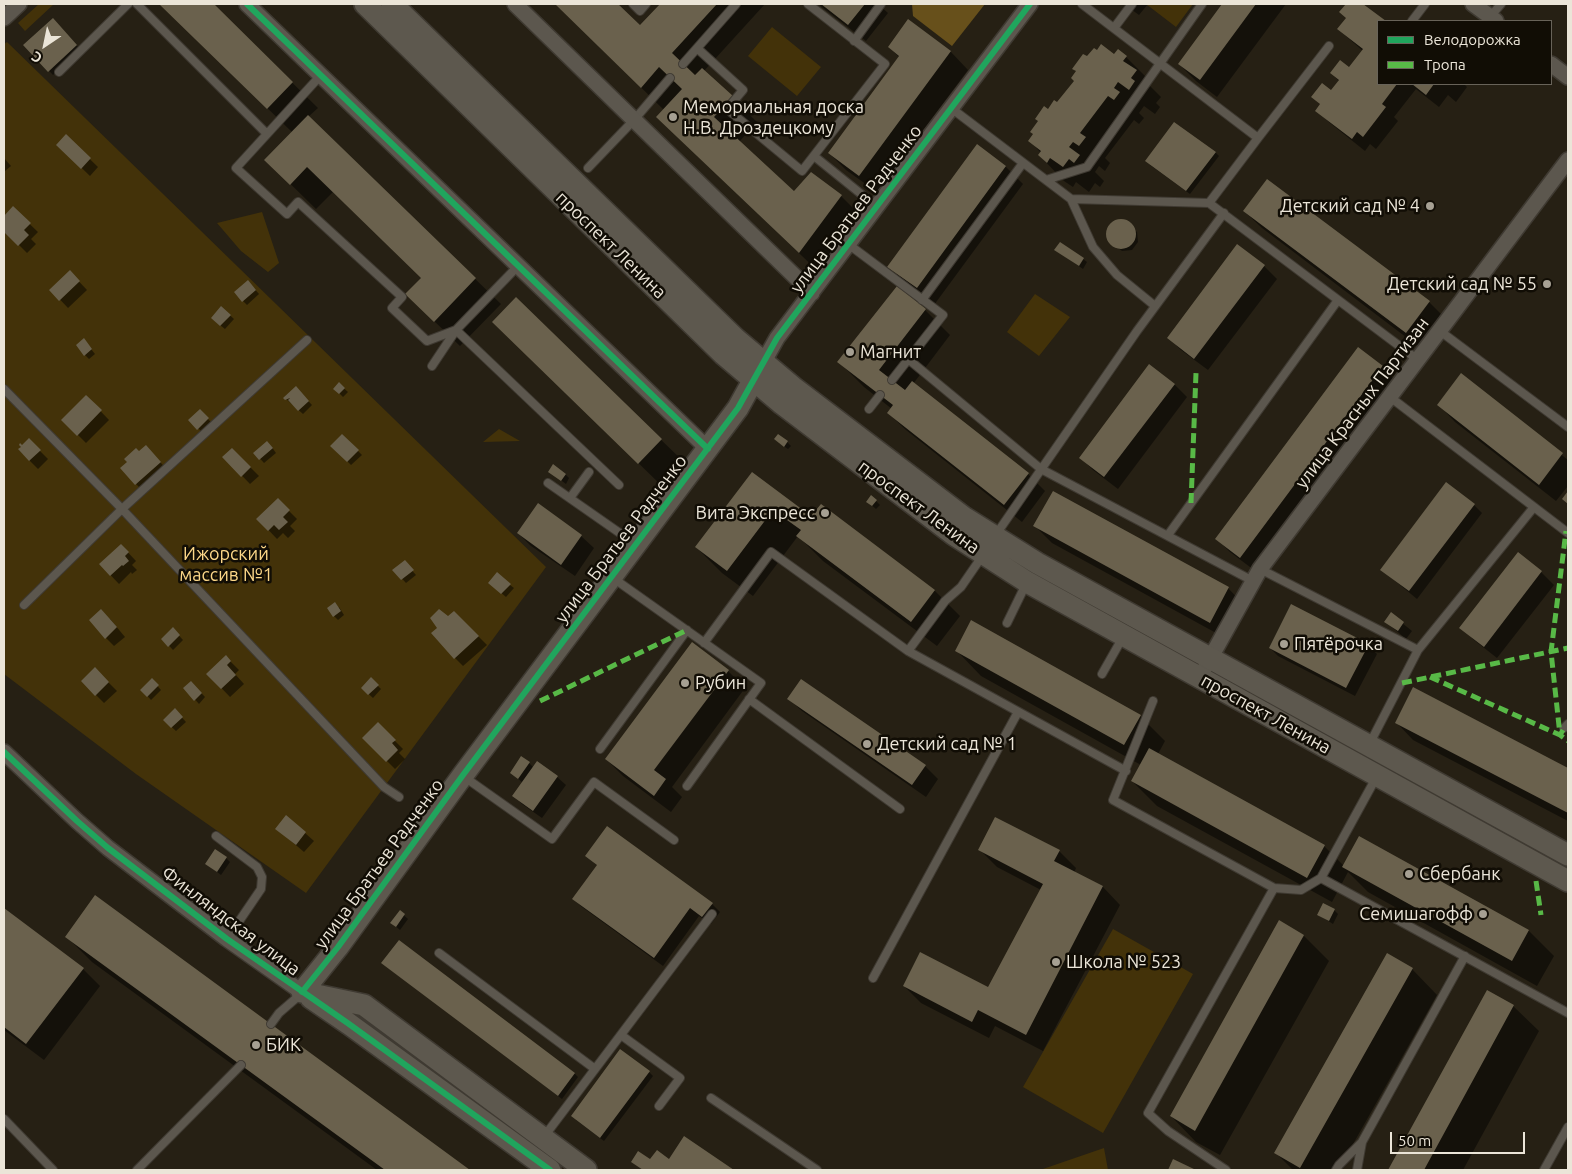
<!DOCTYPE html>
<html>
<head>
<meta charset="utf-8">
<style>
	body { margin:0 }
	#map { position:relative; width:1572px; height:1174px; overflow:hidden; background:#262014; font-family:Ubuntu,sans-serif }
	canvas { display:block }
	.frame { position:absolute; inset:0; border:5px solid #ebe5d8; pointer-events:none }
	.legend { position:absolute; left:1377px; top:20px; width:175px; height:65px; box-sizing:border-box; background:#110d05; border:1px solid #686359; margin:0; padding:6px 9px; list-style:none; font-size:15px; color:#ebe5d8 }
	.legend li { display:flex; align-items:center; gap:10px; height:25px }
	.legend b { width:25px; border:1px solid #686359 }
	.north { position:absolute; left:20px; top:20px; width:50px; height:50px; -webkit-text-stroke:4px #110d05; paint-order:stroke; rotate:214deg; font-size:14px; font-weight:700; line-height:20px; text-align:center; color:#ebe5d8 }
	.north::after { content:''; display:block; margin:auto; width:18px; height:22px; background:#ebe5d8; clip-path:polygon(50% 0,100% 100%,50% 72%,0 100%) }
	.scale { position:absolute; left:1390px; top:1132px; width:135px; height:22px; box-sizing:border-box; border:2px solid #ebe5d8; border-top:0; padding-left:6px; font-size:15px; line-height:18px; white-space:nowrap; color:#ebe5d8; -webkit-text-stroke:4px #110d05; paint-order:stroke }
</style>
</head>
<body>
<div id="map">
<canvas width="1572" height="1174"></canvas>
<div class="frame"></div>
<ul class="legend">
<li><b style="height:6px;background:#20a55d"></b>Велодорожка</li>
<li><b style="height:6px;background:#58b947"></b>Тропа</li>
</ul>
<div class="north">С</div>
<div class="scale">50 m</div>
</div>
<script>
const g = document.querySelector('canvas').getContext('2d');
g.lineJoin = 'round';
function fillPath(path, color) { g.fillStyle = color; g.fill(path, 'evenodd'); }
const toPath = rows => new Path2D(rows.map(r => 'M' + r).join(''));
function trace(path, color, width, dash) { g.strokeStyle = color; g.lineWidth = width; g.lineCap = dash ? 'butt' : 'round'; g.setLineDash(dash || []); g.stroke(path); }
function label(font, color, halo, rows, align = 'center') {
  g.font = font + ' Ubuntu,sans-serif'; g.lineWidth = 5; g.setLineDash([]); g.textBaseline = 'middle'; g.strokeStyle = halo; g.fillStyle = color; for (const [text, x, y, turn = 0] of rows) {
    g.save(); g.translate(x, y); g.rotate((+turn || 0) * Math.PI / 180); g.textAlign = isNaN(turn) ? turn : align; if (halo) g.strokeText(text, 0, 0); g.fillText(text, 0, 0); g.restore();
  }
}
const green = toPath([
	[39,4,54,4,25,31,18,23],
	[1146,4,1193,4,1176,27],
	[772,27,821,67,797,96,748,56],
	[7,42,546,567,306,893,136,774,4,674,4,44],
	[262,212,279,263,268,272,241,251,217,223],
	[1035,294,1070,317,1039,356,1007,332],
	[499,429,520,441,483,442],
	[1113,929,1193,974,1103,1133,1023,1087],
	[1104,1148,1108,1170,1040,1170]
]);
const forest = toPath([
	[912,4,985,4,952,46,913,16]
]);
const shadow = toPath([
	[160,4,212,4,318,108,308,117,501,304,460,346,432,319,422,278,333,192,316,209,266,160,293,133],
	[556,4,616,4,640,27,662,4,765,4,704,71,757,122,739,142,795,192,841,196,866,221,825,278,683,142,664,110],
	[818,4,878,4,888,13,866,41],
	[1124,4,1148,4,1139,15],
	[1224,4,1286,4,1217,97,1196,81,1179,64],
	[1347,4,1361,4,1384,21,1378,21,1378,84,1464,84,1467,87,1456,102,1448,95,1439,107,1416,89,1394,117,1398,121,1376,149,1370,144,1365,151,1330,123,1317,111,1321,105,1313,97,1331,92,1339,81,1331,73,1349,69,1363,51,1338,29,1347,18,1341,12],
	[53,20,80,49,53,75,25,45],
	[909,21,951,52,968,70,877,192,846,170,829,153,900,58,889,47],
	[1114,55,1126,57,1151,82,1149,85,1161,97,1156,103,1160,107,1155,114,1144,106,1139,113,1144,118,1139,124,1134,120,1105,158,1110,163,1105,171,1099,166,1095,172,1104,181,1100,187,1095,183,1089,192,1076,182,1073,187,1064,181,1039,155,1041,153,1030,141,1048,111,1057,104,1075,81,1087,58],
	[66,136,98,167,90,176,58,145],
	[977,146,1006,167,1023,184,934,305,906,284,889,266],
	[1215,152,1219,156,1190,194,1150,165],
	[4,158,11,166,5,171,4,176],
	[1267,181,1429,302,1446,319,1423,350,1262,228,1244,211],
	[13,208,38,232,31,239,36,244,27,253,4,230,4,218],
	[1125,221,1137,232,1138,242,1132,250,1122,251,1109,240,1108,230,1114,222],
	[1056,250,1083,259,1087,262,1083,269],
	[1264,266,1277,279,1208,370,1181,350,1168,337],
	[70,272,87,290,68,308,51,290],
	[252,286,259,294,247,305,243,301],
	[897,288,925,310,950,335,913,384,1028,474,1045,491,1022,522,906,430,888,413,892,409,864,387,839,362],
	[516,299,687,465,664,488,519,347],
	[222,308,234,319,225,329,216,322],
	[87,344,95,354,89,359,85,355],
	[1358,349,1382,367,1395,380,1254,570,1230,552,1217,539],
	[1461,375,1568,460,1568,486,1556,501,1455,422,1438,404],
	[339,384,348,392,343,397,335,389],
	[1174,384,1187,397,1118,489,1093,470,1080,457],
	[296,388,312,405,303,414,285,398],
	[86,396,109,420,86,443,63,420],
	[200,411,212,423,202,432,190,420],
	[342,435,362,455,351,465,332,446],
	[29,440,48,459,38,469,19,450],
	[787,442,791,446,788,449,779,443],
	[271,446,276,453,264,463,255,453],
	[232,449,259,476,250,484,224,457],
	[154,455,168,471,144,492,136,484],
	[565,474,569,478,566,484,554,475],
	[752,474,811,518,821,506,935,591,960,616,937,646,823,561,798,536,753,596,722,573,696,547],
	[278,500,297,519,290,526,295,531,288,538,283,533,277,539,258,519],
	[876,501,880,505,876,509,868,502],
	[1474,505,1482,513,1417,599,1382,570],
	[1035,526,1228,588,1245,606,1227,639,1052,543],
	[518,533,581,536,594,548,575,576,531,546],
	[121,545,136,561,132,565,137,570,132,574,131,572,119,584,100,564],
	[1518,554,1541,572,1554,585,1497,658,1474,640,1461,627],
	[408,566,416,575,406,583,394,570],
	[510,585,514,588,506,597,493,586],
	[339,607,344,615,338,620,334,616],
	[454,612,487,645,463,666,455,658,448,618],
	[1391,614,1412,631,1406,639,1386,622],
	[110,619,125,637,114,646,106,638],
	[173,629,183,640,173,650,163,639],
	[1368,645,1377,654,1355,696,1278,656,1270,648],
	[956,650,1140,716,1165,741,1158,754,1324,846,1344,866,1529,931,1554,956,1537,986,1368,892,1348,872,1332,902,1157,806,1132,781,1141,765,981,676],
	[226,657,239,670,235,674,244,684,230,697,208,674],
	[95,669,117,691,104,703,82,681],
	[728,671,745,688,672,787,682,797,671,812,623,776,606,759],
	[371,679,381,689,373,698,362,688],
	[152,680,161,690,151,700,142,690],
	[191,682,205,697,199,704,185,688],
	[1414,688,1568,769,1568,821,1413,740,1396,722],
	[789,699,925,766,938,779,926,797,802,711],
	[175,710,186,722,176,731,164,720],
	[378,724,403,749,399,753,405,759,395,769,364,738],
	[529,763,534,768,557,777,566,785,542,818,522,804,514,796,523,783,515,776],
	[277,829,305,833,314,841,304,852],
	[980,850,1059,851,1076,868,1074,873,1103,887,1120,905,1043,1051,995,1026,989,1038,921,1003,904,986,989,989,1041,890,997,867],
	[587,856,712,904,720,912,711,924,699,916,663,966,582,907,573,899,598,866],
	[226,858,230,862,221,875,207,864],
	[96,897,468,1170,377,1170,92,962,67,937],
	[4,910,83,969,100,986,44,1060,4,1030],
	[1334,910,1338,914,1333,924,1319,915],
	[400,912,408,919,400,930,392,923],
	[1304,936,1329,961,1220,1155,1196,1142,1171,1116],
	[387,967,575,1074,578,1077,562,1099],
	[1412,969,1437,995,1339,1169,1341,1170,1293,1170,1276,1153],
	[1487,991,1513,1006,1539,1031,1463,1170,1389,1170],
	[649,1072,653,1076,604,1141,576,1120],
	[685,1138,731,1170,643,1170,632,1162,669,1161]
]);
const building = toPath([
	[159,4,214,4,293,82,267,109],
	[555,4,618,4,640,25,660,4,717,4,672,53,695,75,702,68,733,96,714,117,794,191,811,172,842,195,799,253,656,117,682,89,659,67,641,88],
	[821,4,865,4,848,25],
	[1222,4,1256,4,1200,80,1178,64],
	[1346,4,1363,4,1386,21,1378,21,1378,84,1397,84,1382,104,1386,107,1363,137,1357,132,1352,139,1315,111,1320,104,1311,97,1322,83,1331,90,1339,80,1330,73,1340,60,1349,67,1363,49,1337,29,1346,18,1339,12],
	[53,18,77,45,48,72,23,45],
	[908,19,951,51,859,176,828,153,899,56,888,47],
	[1101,44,1114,54,1118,49,1127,56,1123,61,1137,70,1131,78,1135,81,1129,90,1118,82,1114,88,1120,92,1114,100,1108,96,1080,133,1086,137,1079,146,1073,142,1069,147,1080,155,1074,163,1069,159,1063,167,1050,158,1047,163,1038,155,1041,151,1028,141,1033,134,1030,132,1038,121,1035,119,1044,106,1048,109,1054,100,1057,102,1074,81,1071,78,1076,71,1072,69,1083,54,1087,56,1094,48,1097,50],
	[1412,84,1434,84,1426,95],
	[308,115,476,278,434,322,405,294,421,278,307,167,290,185,264,160],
	[1174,122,1216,152,1186,191,1145,161],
	[66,134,91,158,81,169,56,145],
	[977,144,1006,166,917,288,887,267],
	[1267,179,1430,301,1406,333,1243,211],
	[13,206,31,223,24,230,29,235,18,246,4,232,4,216],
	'1106 234a15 15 0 1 1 30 0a15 15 0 1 1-30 0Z',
	[1060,242,1084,258,1079,266,1054,250],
	[1237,244,1265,265,1194,359,1167,338],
	[70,270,80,281,59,301,49,290],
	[248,280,256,290,242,302,234,292],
	[897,286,926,309,879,370,905,390,912,381,1029,473,1004,505,887,413,893,405,837,362],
	[516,297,662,439,638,464,492,322],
	[221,306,231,315,220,326,211,318],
	[84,338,92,349,84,356,76,345],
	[1358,347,1383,366,1240,558,1215,539],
	[1149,364,1175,384,1104,477,1079,458],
	[1461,373,1563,453,1539,485,1437,405],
	[339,382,345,388,339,394,333,389],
	[296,386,309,401,298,411,288,400,290,398,285,400,283,398],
	[86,395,102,410,77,436,61,420],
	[200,409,209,418,197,430,188,420],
	[342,434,359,450,347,462,330,446],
	[778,434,788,441,784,447,774,439],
	[29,438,41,450,29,461,18,449,21,447,19,445,20,443,22,445],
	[267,441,273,448,259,460,253,453],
	[146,445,161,462,135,485,120,468,127,462,124,459,136,448,139,451],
	[232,448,251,467,241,477,222,457],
	[553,464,566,474,561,481,548,472],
	[752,472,811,516,821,504,935,590,911,622,796,536,801,530,773,510,727,571,695,547],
	[1446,482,1475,504,1409,591,1380,570],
	[1053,491,1229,587,1210,623,1033,526],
	[1568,491,1568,504,1562,499],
	[871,495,877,500,872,506,866,502],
	[278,498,290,510,283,517,288,522,279,530,274,525,268,531,256,519],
	[538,503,582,535,561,565,517,533],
	[121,544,129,552,125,556,129,561,123,566,122,565,110,576,99,564],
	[1518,552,1542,571,1484,647,1459,628],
	[405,560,414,570,401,580,392,570],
	[497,572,511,584,501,594,488,583],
	[335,602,341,611,333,617,327,608],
	[1291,604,1369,644,1346,688,1269,648],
	[101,609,117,627,105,639,89,620],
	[439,609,448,616,454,611,479,636,454,659,431,633,437,628,430,618],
	[1391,612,1404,622,1398,631,1384,622],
	[971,620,1141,715,1124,745,955,651],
	[173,627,180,635,168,647,161,639],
	[692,642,729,670,654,770,666,779,654,796,605,759],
	[226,655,231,661,227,665,236,675,221,689,206,674],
	[95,667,109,682,95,696,81,681],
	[371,677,379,685,368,695,361,688],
	[152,678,159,685,147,697,140,690],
	[801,679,926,765,912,785,787,699],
	[191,681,202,693,194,701,183,688],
	[1413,687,1568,768,1568,813,1395,723],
	[175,708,183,717,171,728,163,720],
	[378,722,396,740,392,743,398,750,386,762,362,738],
	[1149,748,1325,845,1307,878,1131,781],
	[521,756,530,762,518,779,510,773],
	[537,761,558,776,533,811,512,796],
	[286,815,306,832,296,845,275,829],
	[995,817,1060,850,1054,861,1103,886,1026,1035,978,1010,972,1022,903,986,920,952,988,987,1043,884,978,850],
	[607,826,713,903,702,917,690,908,654,958,572,899,597,865,585,856],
	[1359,836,1529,930,1512,961,1342,867],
	[215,849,227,857,217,872,205,864],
	[95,895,470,1170,385,1170,65,937],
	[1323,903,1335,909,1329,921,1317,915],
	[4,908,84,968,26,1044,4,1027],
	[400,910,405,914,396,927,390,923],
	[1279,920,1304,935,1195,1131,1170,1116],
	[399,940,575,1073,558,1096,381,963],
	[1387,953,1413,968,1300,1168,1274,1153],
	[1487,990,1514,1005,1424,1170,1388,1170],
	[620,1049,650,1071,600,1138,571,1116],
	[684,1136,734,1170,643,1170,631,1162,638,1151,650,1159,657,1150,669,1159],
	[1173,1159,1196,1170,1168,1170]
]);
const lane = toPath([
	[137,4,267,134],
	[633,4,640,11,646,4],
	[1082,4,1258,138,1209,203],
	[1490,17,1501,4],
	[1412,21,1425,4],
	[1114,28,1132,4],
	[854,41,881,4],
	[698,49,743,90,727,109,802,171,885,64,808,4],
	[683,64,736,4],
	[59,72,128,4],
	[321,75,236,168,287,214,298,202,402,297,392,308,427,341,456,330],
	[951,108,1071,199,1209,203,1418,360],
	[1258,138,1329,46],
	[814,156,876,206],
	[588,168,634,120,670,78],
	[1046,180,1087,167,1202,4],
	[1071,199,1093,247,1117,275,1155,306],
	[848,244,943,315,892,380],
	[922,300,1023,163],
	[456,330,619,485],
	[1440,331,1568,427],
	[908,359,1041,469,1253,581],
	[432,366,456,330,518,266],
	[4,389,122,509,384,787,399,797],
	[1390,397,1568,533],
	[869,409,880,395],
	[548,483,634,543],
	[570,498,589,472],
	[1168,535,1338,300],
	[995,536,1137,331,1224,213],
	[1260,569,1418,650],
	[613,578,761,683,687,786],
	[24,605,122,509,307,340],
	[1007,623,1026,584],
	[704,643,771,552,908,651,1126,771],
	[908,651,945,601,961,587,983,555],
	[1102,674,1123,637],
	[749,699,900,809],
	[1153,701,1113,800,1274,888,1301,890,1321,878],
	[1564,728,1568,724],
	[1369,745,1418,650,1534,507],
	[600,749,687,630],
	[463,776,552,839,594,782,674,840],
	[1377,776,1321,878,1568,1013],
	[216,836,257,867,262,877,261,889,227,939],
	[439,953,595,1069],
	[873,978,1018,712],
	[271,1024,279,1013,301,994],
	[621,1035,680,1078,659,1106],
	[711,1098,817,1170],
	[4,1119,53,1170],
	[543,1138,712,914],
	[137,1170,241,1065],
	[1226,1170,1168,1131,1148,1113,1274,888],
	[1336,1170,1339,1165,1362,1142],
	[1357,1170,1362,1142,1465,956],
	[1544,1170,1568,1127]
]);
const street = toPath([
	[247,4,708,449],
	[515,4,812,293],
	[1473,4,1496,21],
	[4,18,19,4],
	[1551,64,1568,77],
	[763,363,777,338,1030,4],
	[1206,666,1260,569,1568,160],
	[4,752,77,821,108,848,227,939,302,992]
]);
const secondary = toPath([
	[365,4,723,354,782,404,954,535,1027,582,1568,881],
	[392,4,736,339,793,387,965,518,1037,563,1568,855],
	[302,992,338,947,463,775,738,408,760,368],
	[302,992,364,1005,586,1170],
	[311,998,349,1024,550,1170]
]);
const quiet = toPath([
	[1191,503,1196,373],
	[1430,677,1560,735,1551,652,1566,531],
	[1402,683,1568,648],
	[540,701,687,630],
	[1563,730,1560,735,1568,741],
	[1536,881,1541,915]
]);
const cycleway = toPath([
	[247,4,708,449],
	[4,752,77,821,108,848,227,939,349,1024,550,1170],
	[302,992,338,947,463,775,738,408,777,338,1030,4]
]);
const markers = [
	[673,117,5,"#a6a093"],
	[1430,206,5,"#a6a093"],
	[1547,284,5,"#a6a093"],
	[850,352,5,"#a6a093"],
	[825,513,5,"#a6a093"],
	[1284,644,5,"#a6a093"],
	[685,683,5,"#a6a093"],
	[867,744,5,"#a6a093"],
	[1409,874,5,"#a6a093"],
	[1483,914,5,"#a6a093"],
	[1056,962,5,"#a6a093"],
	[256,1045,5,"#a6a093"]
];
const poiNames = [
	["Мемориальная доска",683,107],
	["Н.В. Дроздецкому",683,128],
	["Детский сад № 4",1420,206,"right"],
	["Детский сад № 55",1537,284,"right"],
	["Магнит",860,352],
	["Вита Экспресс",815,513,"right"],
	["Пятёрочка",1294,644],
	["Рубин",695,683],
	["Детский сад № 1",877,744],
	["Сбербанк",1419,874],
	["Семишагофф",1473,914,"right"],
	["Школа № 523",1066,962],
	["БИК",266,1045]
];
const streetNames = [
	["улица Братьев Радченко",856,209,-53],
	["проспект Ленина",611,245,44],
	["улица Красных Партизан",1362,403,-53],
	["проспект Ленина",919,507,36],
	["улица Братьев Радченко",621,539,-53],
	["проспект Ленина",1266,714,29],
	["улица Братьев Радченко",379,864,-54],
	["Финляндская улица",231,921,37]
];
const parkNames = [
	["Ижорский",226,554],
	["массив №1",226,575]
];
fillPath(green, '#433209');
fillPath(forest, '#67501b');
fillPath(shadow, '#0007');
fillPath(building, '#6a614d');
trace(lane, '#3f3a32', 10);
trace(street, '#3f3a32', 18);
trace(secondary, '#3f3a32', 24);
trace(lane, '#5c574e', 8);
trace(street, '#5c574e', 15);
trace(secondary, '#5d584e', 21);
trace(quiet, '#58b947', 5, [10, 5]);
trace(cycleway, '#20a55d', 6);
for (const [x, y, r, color] of markers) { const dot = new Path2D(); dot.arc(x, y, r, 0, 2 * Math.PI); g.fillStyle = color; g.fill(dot); trace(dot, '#110d05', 2); }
label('18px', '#ebe5d8', '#110d05', poiNames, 'left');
label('18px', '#ebe5d8', '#110d05', streetNames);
label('18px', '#fcd788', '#110d05', parkNames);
</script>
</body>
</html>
